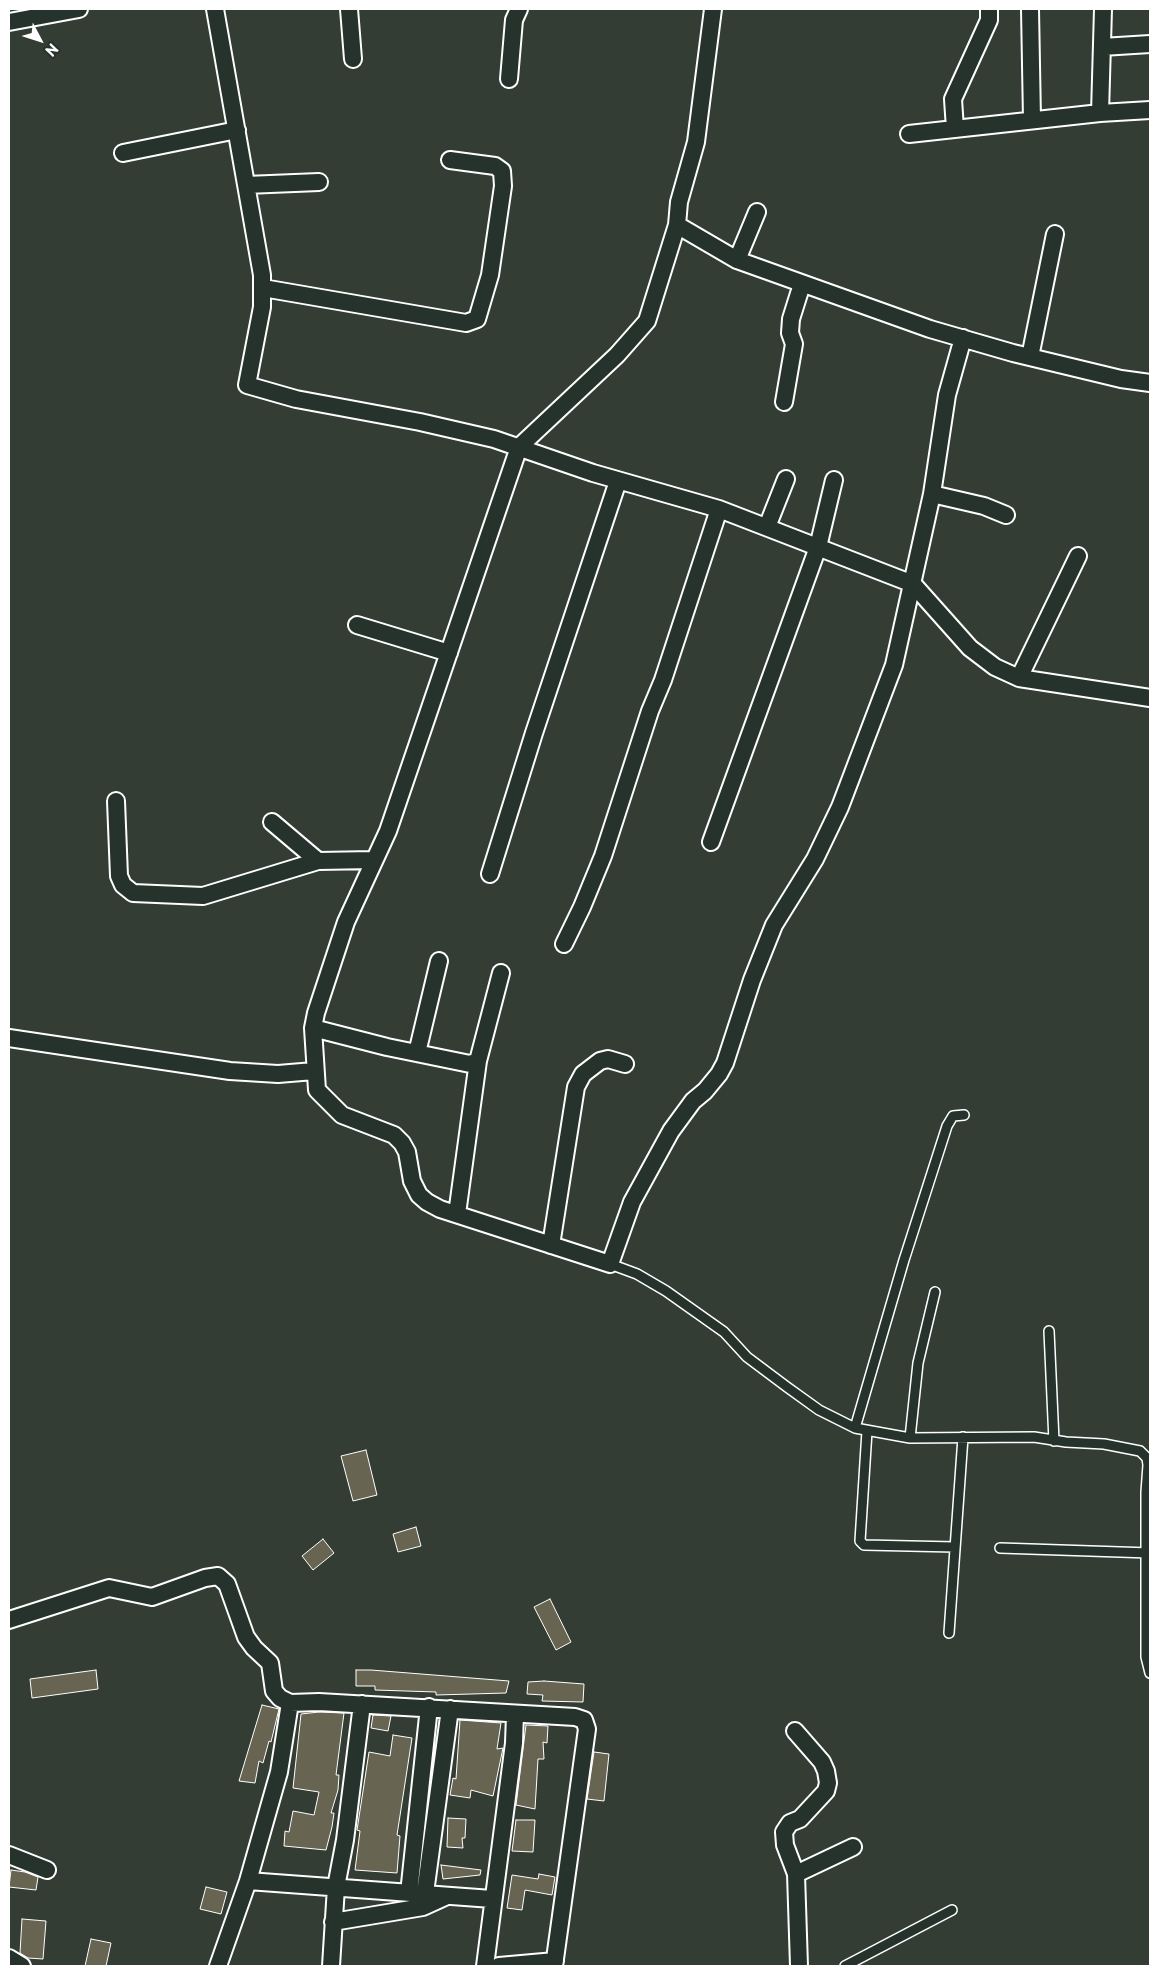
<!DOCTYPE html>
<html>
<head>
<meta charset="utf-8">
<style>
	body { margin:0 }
	#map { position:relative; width:1159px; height:1975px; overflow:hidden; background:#333d34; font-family:"Playpen Sans",sans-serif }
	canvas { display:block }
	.frame { position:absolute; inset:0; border:10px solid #fff; pointer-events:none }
	.north { position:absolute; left:15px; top:15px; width:50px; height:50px; -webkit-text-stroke:4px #26332d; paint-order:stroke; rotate:130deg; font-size:14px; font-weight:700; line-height:20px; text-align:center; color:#fff }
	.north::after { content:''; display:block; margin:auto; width:18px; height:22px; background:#fff; clip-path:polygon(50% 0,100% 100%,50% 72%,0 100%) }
</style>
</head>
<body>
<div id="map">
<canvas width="1159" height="1975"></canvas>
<div class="frame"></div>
<div class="north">N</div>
</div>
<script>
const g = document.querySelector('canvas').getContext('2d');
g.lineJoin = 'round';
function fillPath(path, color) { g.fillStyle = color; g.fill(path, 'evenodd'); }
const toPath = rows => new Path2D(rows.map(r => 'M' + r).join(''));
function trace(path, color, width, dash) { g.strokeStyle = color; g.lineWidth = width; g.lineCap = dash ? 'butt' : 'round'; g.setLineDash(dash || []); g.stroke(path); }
const building = toPath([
	[366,1450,377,1495,353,1501,341,1456,366,1450],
	[416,1527,421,1546,398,1552,393,1534,416,1527],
	[323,1539,334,1553,313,1570,302,1556,323,1539],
	[550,1599,571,1642,556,1650,534,1607,550,1599],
	[96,1670,98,1689,32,1698,30,1679,96,1670],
	[356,1670,371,1670,509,1681,506,1693,436,1695,436,1692,375,1690,375,1686,356,1686,356,1670],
	[544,1681,584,1684,583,1702,542,1701,543,1695,527,1694,528,1682,544,1681],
	[262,1705,279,1709,271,1742,269,1741,263,1763,259,1761,255,1783,239,1781,262,1705],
	[319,1712,344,1713,336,1775,339,1775,338,1790,331,1813,334,1813,332,1827,326,1850,284,1846,285,1831,289,1832,293,1811,314,1815,319,1792,293,1788,301,1714,319,1712],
	[373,1715,391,1716,388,1731,371,1728,373,1715],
	[460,1720,501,1723,497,1749,503,1748,493,1796,471,1790,470,1798,450,1795,453,1778,456,1779,460,1720],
	[526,1725,548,1726,547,1743,543,1742,544,1759,538,1759,535,1809,516,1805,526,1725],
	[393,1735,412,1738,397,1835,400,1836,397,1873,355,1870,360,1831,357,1830,369,1752,390,1756,393,1735],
	[594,1752,609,1754,604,1801,587,1799,594,1752],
	[448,1818,466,1819,465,1838,462,1838,463,1848,447,1847,448,1818],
	[516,1820,535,1820,533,1852,512,1851,516,1820],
	[441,1865,481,1870,480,1875,443,1879,441,1865],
	[11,1870,25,1872,38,1877,36,1890,9,1887,11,1870],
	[539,1874,555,1877,552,1895,525,1890,522,1910,507,1908,512,1875,538,1879,539,1874],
	[206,1887,227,1892,221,1914,200,1909,206,1887],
	[22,1919,46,1921,43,1959,28,1958,20,1953,22,1919],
	[91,1939,111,1943,106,1966,85,1966,91,1939]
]);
const lane = toPath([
	[610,1264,637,1274,666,1291,724,1332,747,1357,787,1387,819,1410,855,1428,910,1438,1034,1437,1066,1442,1104,1444,1140,1451,1147,1458,1148,1465,1146,1492,1146,1657,1150,1673],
	[1049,1331,1054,1441],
	[855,1428,904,1260,947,1126,953,1116,964,1115],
	[867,1431,860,1541,864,1545,955,1547],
	[910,1438,918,1363,935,1292],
	[1000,1548,1150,1553],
	[949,1633,963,1437],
	[845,1966,952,1910]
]);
const street = toPath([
	[215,9,262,275,262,307,247,385,296,399,420,422,494,439,593,473,719,509,913,584,970,648,995,667,1019,678,1150,698],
	[349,9,353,59],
	[713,9,696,142,679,202,677,225,647,321,617,355,519,447,388,831,346,922,316,1013,313,1028,317,1090,342,1115,394,1135,402,1143,407,1152,412,1181,419,1195,427,1202,440,1209,610,1264,632,1202,671,1131,693,1101,705,1091,719,1074,725,1063,752,980,774,925,815,859,840,807,894,665,932,494,947,395,963,338],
	[1030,9,1032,120],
	[9,22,79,9],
	[1102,47,1150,44],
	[509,79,514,20,519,9],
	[1100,113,1150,110],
	[955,129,953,99,989,20,989,9],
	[909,134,1100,113,1103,9],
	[123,153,237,130],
	[246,185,319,182],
	[677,225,737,260,930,329,1013,353,1121,379,1150,383],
	[737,260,757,212],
	[263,288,466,323,477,319,490,275,503,186,502,171,495,166,450,160],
	[1030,357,1055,234],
	[784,402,794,344,790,333,791,319,802,284],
	[932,494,984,506,1006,515],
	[767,527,786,479],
	[357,625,449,653],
	[1019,678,1078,556],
	[116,801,119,876,123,885,133,893,203,896,318,861,373,860],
	[272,822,318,861],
	[711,842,818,547,834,480],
	[490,874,534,733,618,481],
	[564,944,582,907,603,856,650,711,663,680,719,509],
	[313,1028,387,1047,470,1064,478,1061,501,973],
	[9,1038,230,1071,278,1074,314,1071],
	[417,1053,439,961],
	[457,1214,478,1061],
	[551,1245,576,1087,583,1074,600,1061,608,1059,625,1064],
	[9,1620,109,1588,152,1597,205,1578,218,1576,227,1584,246,1637,254,1648,270,1663,274,1691,280,1698,290,1703],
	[795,1731,822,1762,826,1771,828,1783,826,1791,800,1819,790,1823,784,1832,785,1845,796,1874,799,1966],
	[9,1855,47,1870],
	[796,1874,853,1847],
	[248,1881,492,1899],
	[409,1893,429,1707],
	[425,1893,450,1709],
	[333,1922,423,1907,445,1897],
	[9,1958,22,1966],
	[218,1966,248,1881,279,1772,290,1703,319,1702,575,1717,584,1720,587,1729,554,1966],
	[331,1966,336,1887,345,1840,362,1704],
	[485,1966,514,1743,515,1714],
	[499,1966,555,1961]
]);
fillPath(building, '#676551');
trace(building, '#fff', 1);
trace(lane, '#fff', 12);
trace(street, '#fff', 20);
trace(lane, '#26332d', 9);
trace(street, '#26332d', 16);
</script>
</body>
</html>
